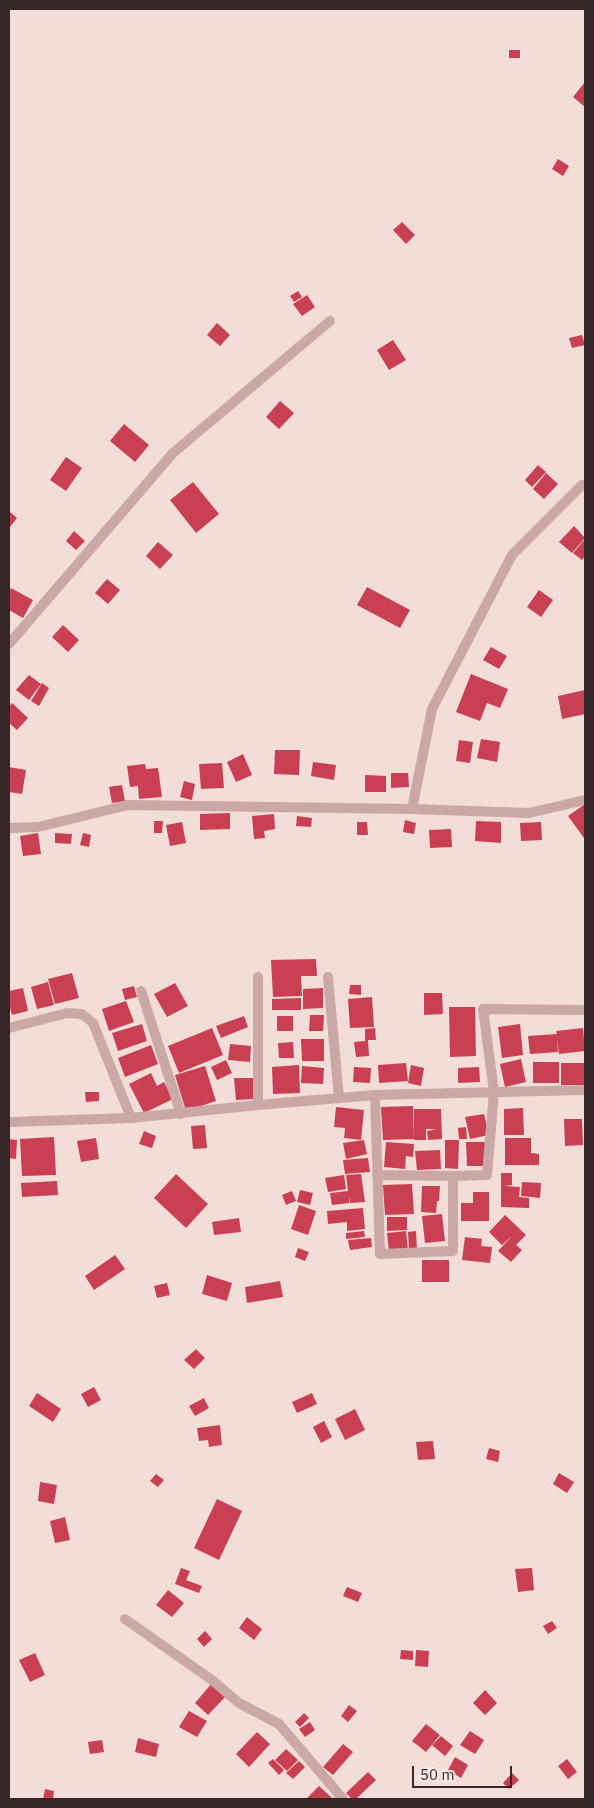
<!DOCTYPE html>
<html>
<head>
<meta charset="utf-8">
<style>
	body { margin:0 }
	#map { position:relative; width:594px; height:1808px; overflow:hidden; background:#f2ddd9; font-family:"IBM Plex Sans",sans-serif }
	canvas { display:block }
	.frame { position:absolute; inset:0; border:10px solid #362627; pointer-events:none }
	.scale { position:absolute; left:412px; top:1766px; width:100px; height:22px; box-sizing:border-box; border:2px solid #362627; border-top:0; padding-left:6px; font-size:15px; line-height:18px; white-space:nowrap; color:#362627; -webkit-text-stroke:4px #fae9e5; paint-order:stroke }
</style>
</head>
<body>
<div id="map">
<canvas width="594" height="1808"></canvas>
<div class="frame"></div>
<div class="scale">50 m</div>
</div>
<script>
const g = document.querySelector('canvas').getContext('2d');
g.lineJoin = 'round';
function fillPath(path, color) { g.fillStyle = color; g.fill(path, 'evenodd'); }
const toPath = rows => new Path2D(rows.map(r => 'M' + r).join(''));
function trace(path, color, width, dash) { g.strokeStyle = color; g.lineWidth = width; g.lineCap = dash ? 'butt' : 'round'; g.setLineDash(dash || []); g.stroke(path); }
const building = toPath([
	[509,50,520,50,520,58,509,58],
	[585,82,585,107,573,97],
	[558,159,569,166,563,176,552,169],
	[402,222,415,235,406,244,393,230],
	[298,291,302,297,294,302,290,296],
	[307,295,315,307,302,316,293,304],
	[217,323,230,335,220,346,207,335],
	[582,335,585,345,572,348,569,338],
	[393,340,406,360,389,370,377,350],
	[280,401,294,413,279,429,266,417],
	[124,424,149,445,135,462,110,441],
	[66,457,82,468,66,491,50,480],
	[538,465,546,472,532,487,525,480],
	[546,473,558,484,544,499,533,489],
	[193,482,219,514,196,533,170,500],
	[10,512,17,518,10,527,9,525],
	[574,526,585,538,572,553,559,542],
	[74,531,85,541,76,550,66,541],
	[585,539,585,556,582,560,573,553],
	[158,542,173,555,160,569,146,556],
	[107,579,120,590,108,604,95,593],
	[367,587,410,610,400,628,357,605],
	[11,588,33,600,23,618,9,610,9,593],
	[539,590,553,600,541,617,527,607],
	[63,625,79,640,68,652,52,637],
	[491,647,507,656,499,669,483,660],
	[471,674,508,689,500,708,487,703,480,721,456,712],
	[29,675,41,684,29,700,16,690],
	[42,683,49,688,39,706,31,701],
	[585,690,585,714,562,719,558,696],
	[12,703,28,718,17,730,9,723,9,707],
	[481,739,500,742,497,762,477,758],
	[459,740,473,742,470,763,456,761],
	[275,750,300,750,299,775,274,774],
	[243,754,252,775,236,782,227,762],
	[313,762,336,765,334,780,311,776],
	[222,763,224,788,201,789,199,764],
	[145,764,146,769,158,768,162,797,139,799,138,786,130,787,127,766],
	[9,767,26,770,22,794,9,792],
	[391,773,408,773,409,787,391,788],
	[365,775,386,776,386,792,365,792],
	[184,781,195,784,192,800,180,797],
	[122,785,125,801,112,803,109,787],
	[585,804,585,837,584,838,568,816],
	[230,813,230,829,200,830,200,814],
	[274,814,275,829,264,831,265,838,254,839,252,816],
	[297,816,312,818,311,827,296,826],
	[405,820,416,823,414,834,403,832],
	[154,821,163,821,162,833,154,833],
	[476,821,501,822,501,843,475,841],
	[182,822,186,843,170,846,166,825],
	[357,822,367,822,368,835,357,835],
	[541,822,542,840,521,841,520,823],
	[451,829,452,847,430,848,429,830],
	[38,833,41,854,23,856,20,836],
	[55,833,72,834,71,844,55,843],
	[83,833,91,835,89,847,80,845],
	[316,959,317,976,301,976,302,996,273,997,271,960],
	[72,973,79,998,55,1004,48,979],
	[48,982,54,1005,37,1009,31,987],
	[175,983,188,1006,167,1017,154,994],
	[350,985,361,985,361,995,349,994],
	[134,986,137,997,125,1000,122,989],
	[23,988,28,1011,12,1015,9,1004,9,991],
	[323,988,323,1008,303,1009,303,989],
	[424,993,442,993,443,1014,424,1015],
	[372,997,374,1027,350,1028,348,999],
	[301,998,301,1010,272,1010,272,999],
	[126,1001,134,1022,109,1031,102,1009],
	[449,1007,475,1007,476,1056,450,1057],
	[310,1015,324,1015,323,1031,309,1031],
	[244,1016,248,1027,221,1038,216,1026],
	[277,1016,293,1016,293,1031,277,1031],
	[142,1024,147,1041,118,1051,112,1033],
	[520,1024,523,1055,502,1058,498,1027],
	[212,1028,223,1055,179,1073,168,1046],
	[375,1028,376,1040,368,1040,369,1056,356,1057,354,1042,365,1041,365,1029],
	[583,1028,585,1051,559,1054,557,1038,558,1052,530,1054,528,1036,557,1034,556,1031],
	[301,1039,324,1039,324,1061,302,1061],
	[293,1042,294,1058,279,1058,278,1043],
	[230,1044,251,1046,250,1062,228,1060],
	[151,1045,158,1064,125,1077,118,1058],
	[521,1059,526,1082,505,1087,500,1064],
	[226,1060,232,1073,217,1080,211,1067],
	[533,1062,559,1062,559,1083,533,1083],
	[406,1063,408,1081,379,1083,378,1065],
	[561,1063,585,1063,585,1085,561,1085],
	[299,1065,300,1093,273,1094,272,1067],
	[411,1065,424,1068,421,1086,408,1083],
	[205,1066,216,1101,186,1111,175,1075],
	[302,1066,324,1068,323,1084,301,1083],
	[354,1067,371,1068,370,1083,353,1082],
	[479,1067,480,1082,458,1083,458,1068],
	[151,1073,157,1086,164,1082,173,1099,144,1113,129,1084],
	[234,1078,254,1078,255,1099,236,1100],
	[85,1092,99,1092,99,1101,86,1102],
	[413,1106,414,1139,383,1140,381,1107],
	[336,1107,364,1110,361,1140,344,1138,345,1128,334,1127],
	[523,1108,524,1135,504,1135,504,1109],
	[414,1109,441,1109,442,1139,428,1140,427,1131,437,1129,426,1129,426,1140,414,1140],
	[484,1114,489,1135,470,1139,465,1117],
	[564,1119,582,1119,583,1145,565,1146],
	[205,1125,207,1148,193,1149,191,1126],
	[466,1127,467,1139,459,1139,458,1128],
	[144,1131,156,1136,152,1148,139,1144],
	[54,1137,56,1175,22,1176,20,1139],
	[96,1138,99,1159,81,1162,77,1141],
	[505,1138,531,1138,531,1153,539,1154,539,1165,505,1165],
	[9,1139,17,1140,16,1159,9,1158],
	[364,1140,367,1154,346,1159,343,1143],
	[445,1140,459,1140,458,1169,445,1168],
	[386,1142,414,1144,413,1157,406,1156,405,1169,384,1167],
	[466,1142,486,1142,486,1166,467,1166],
	[440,1150,441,1169,417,1170,415,1151],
	[368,1158,370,1172,345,1174,343,1160],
	[501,1173,512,1173,512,1185,504,1186,520,1187,519,1197,529,1198,529,1208,501,1207],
	[176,1174,208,1204,186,1228,154,1198],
	[361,1174,365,1202,350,1203,349,1197,349,1203,332,1205,330,1193,348,1191,346,1175],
	[344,1175,346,1189,328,1192,325,1178],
	[57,1181,58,1195,22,1197,21,1183],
	[522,1182,541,1183,540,1198,521,1196],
	[412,1184,414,1214,385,1215,383,1185],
	[422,1186,440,1186,439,1201,437,1201,436,1213,421,1212],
	[300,1190,313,1193,310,1205,297,1202],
	[292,1191,296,1201,286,1205,282,1195],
	[473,1192,489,1192,489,1221,461,1221,461,1203,473,1203],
	[299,1205,316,1211,308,1235,291,1229],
	[363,1208,365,1229,347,1231,347,1222,328,1224,327,1211],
	[442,1214,445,1241,425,1243,422,1216],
	[505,1215,526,1235,516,1245,522,1250,511,1262,498,1251,512,1236,502,1245,489,1232],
	[387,1217,407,1217,407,1230,387,1231],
	[239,1218,241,1232,214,1235,212,1222],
	[364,1231,365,1237,346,1239,346,1233],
	[406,1231,408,1250,389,1252,387,1233],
	[416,1231,417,1250,409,1251,408,1232],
	[465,1237,482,1239,481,1246,492,1247,490,1263,462,1260],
	[371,1238,372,1247,350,1250,348,1240],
	[298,1248,309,1252,305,1261,295,1257],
	[115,1255,125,1269,94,1290,85,1276],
	[422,1260,449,1260,449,1282,422,1282],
	[207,1275,232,1283,227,1301,202,1294],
	[280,1281,283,1297,247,1303,245,1287],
	[167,1283,170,1295,157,1298,154,1286],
	[196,1349,205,1358,194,1369,184,1360],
	[94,1387,101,1400,88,1407,81,1394],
	[37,1393,61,1409,53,1422,29,1406],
	[312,1393,317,1404,297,1413,292,1402],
	[204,1398,209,1408,195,1416,189,1406],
	[355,1409,365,1430,345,1440,335,1419],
	[324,1421,332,1437,321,1443,313,1427],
	[220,1425,222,1445,209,1447,208,1440,199,1441,197,1428],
	[433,1441,435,1459,418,1460,416,1442],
	[489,1448,500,1451,498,1462,486,1459],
	[559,1473,574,1482,567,1493,553,1484],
	[156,1474,164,1480,158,1487,150,1481],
	[40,1482,57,1485,54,1504,38,1501],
	[217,1499,242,1511,219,1560,194,1548],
	[65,1517,70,1540,55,1543,50,1521],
	[181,1568,190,1571,186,1580,202,1586,199,1593,175,1584],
	[532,1568,534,1590,518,1592,515,1569],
	[347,1587,362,1593,358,1602,343,1596],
	[168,1590,184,1603,172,1617,156,1605],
	[247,1617,262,1629,254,1640,239,1628],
	[552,1621,557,1628,548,1634,543,1626],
	[205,1631,212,1639,204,1647,197,1639],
	[401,1650,413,1651,413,1660,400,1659],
	[416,1650,429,1651,428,1667,415,1666],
	[35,1653,45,1675,30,1682,19,1660],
	[212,1683,226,1696,208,1715,195,1703],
	[485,1690,497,1703,485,1715,473,1703],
	[349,1705,357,1711,348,1722,341,1716],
	[189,1711,207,1721,197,1737,179,1727],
	[304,1713,309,1718,300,1727,295,1722],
	[310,1722,315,1730,305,1737,299,1729],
	[426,1724,440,1735,426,1752,412,1741],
	[470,1731,484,1740,475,1754,460,1745],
	[257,1732,270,1744,249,1767,236,1754],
	[441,1736,453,1746,445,1756,432,1745],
	[138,1738,159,1744,156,1757,135,1752],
	[102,1740,104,1752,90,1754,88,1742],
	[343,1744,353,1752,333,1775,323,1767],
	[286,1749,298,1760,287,1771,275,1760],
	[455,1757,468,1765,461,1778,448,1770],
	[273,1759,284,1770,279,1775,268,1763],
	[567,1759,577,1772,568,1779,558,1766],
	[299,1761,305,1767,293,1779,286,1773],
	[368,1772,376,1780,356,1799,352,1799,346,1793],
	[512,1773,519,1780,509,1789,503,1783],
	[319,1786,333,1799,306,1799],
	[45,1789,54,1791,53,1799,43,1799]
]);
const street = toPath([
	[9,644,173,453,330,321],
	[412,809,432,709,512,555,582,485],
	[9,828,38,827,128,805,412,809,529,813,585,800],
	[258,977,258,1105],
	[328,977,339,1098],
	[141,991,181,1114],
	[9,1028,67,1013,82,1014,93,1023,131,1118],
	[375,1095,380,1254,453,1251,453,1176,487,1175,494,1092,483,1009,585,1010],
	[9,1122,131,1118,258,1105,375,1095,585,1090],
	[377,1175,453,1176],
	[125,1619,212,1680,239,1703,279,1724,343,1799]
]);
fillPath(building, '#c94052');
trace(street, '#caa8a5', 10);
</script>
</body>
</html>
